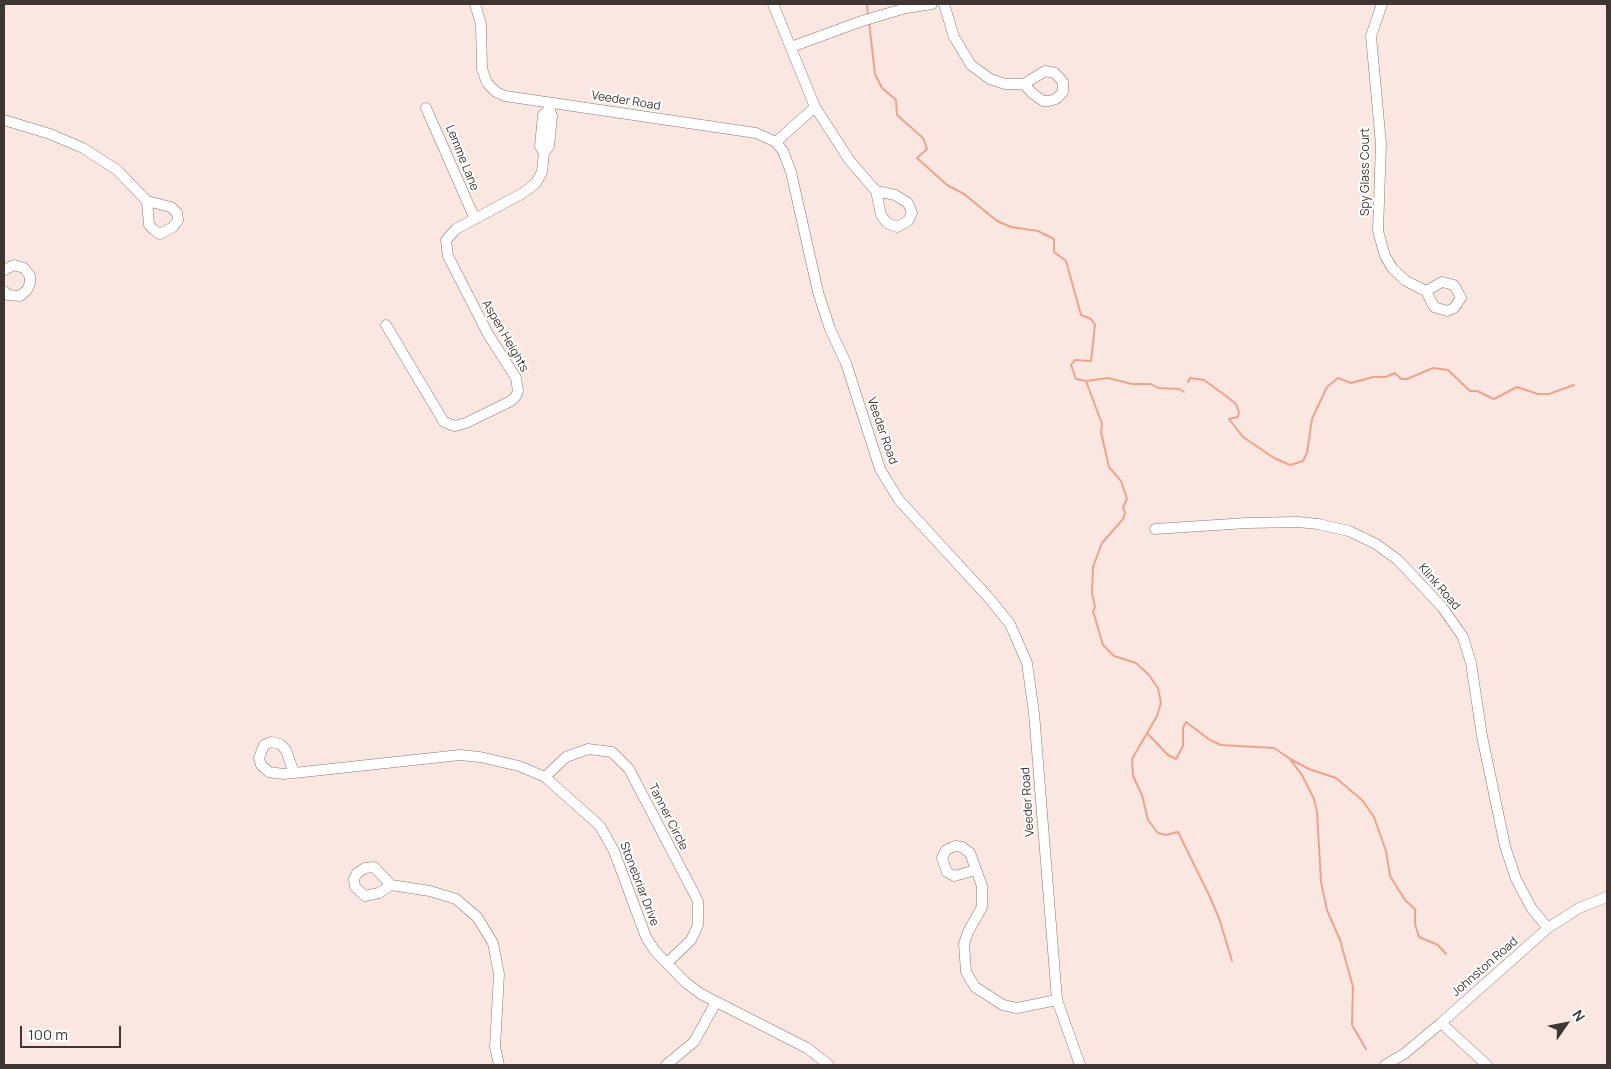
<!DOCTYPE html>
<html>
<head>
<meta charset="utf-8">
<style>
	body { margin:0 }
	#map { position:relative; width:1611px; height:1069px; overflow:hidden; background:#fbe7e1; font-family:Manrope,sans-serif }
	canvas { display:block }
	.frame { position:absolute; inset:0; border:5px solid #3f3532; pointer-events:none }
	.north { position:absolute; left:1541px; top:999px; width:50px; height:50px; -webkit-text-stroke:4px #fff; paint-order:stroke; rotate:57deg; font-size:14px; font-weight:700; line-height:20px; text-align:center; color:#3f3532 }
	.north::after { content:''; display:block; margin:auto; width:18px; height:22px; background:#3f3532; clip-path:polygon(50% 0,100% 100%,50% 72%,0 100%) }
	.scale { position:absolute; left:20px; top:1026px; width:101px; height:22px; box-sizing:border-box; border:2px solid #3f3532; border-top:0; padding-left:6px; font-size:15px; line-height:18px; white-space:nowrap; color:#3f3532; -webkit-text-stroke:4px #fff; paint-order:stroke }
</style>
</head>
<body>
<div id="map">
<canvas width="1611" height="1069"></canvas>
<div class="frame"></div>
<div class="north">N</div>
<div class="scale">100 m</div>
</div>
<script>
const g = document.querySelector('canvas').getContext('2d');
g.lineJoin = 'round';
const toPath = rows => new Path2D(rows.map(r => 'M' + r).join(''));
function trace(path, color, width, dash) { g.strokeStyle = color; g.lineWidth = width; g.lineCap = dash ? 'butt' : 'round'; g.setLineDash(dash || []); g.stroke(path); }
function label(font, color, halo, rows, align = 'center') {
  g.font = font + ' Manrope,sans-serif'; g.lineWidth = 4; g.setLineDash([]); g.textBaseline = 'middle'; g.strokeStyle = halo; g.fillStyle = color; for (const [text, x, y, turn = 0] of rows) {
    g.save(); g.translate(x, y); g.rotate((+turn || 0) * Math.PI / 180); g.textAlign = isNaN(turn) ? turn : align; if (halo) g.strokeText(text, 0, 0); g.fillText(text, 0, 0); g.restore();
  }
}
const stream = toPath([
	[867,4,868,15],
	[869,22,875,74,882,88,896,100,897,115,923,138,927,149,917,158,947,185,964,194,997,221,1011,227,1038,231,1054,239,1054,252,1066,261,1081,315,1091,319,1095,325,1091,361,1075,360,1071,365,1076,379,1086,381,1108,378,1132,384,1151,384,1158,388,1179,389,1184,392],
	[1086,381,1102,424,1101,432,1109,467,1121,481,1127,499,1123,507,1125,513,1123,519,1102,543,1093,567,1092,593,1095,607,1093,611,1103,645,1114,656,1136,663,1149,675,1158,688,1161,703,1157,716,1132,759,1133,776,1142,795,1148,820,1158,833,1166,835,1178,832,1210,897,1220,921,1232,961],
	[1188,382,1190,378,1204,380,1226,396,1236,404,1239,412,1238,417,1229,419,1243,437,1274,458,1290,465,1303,461,1307,453,1312,419,1327,387,1338,378,1351,383,1373,377,1386,377,1395,373,1401,379,1407,379,1433,368,1448,370,1470,391,1477,391,1494,399,1517,387,1538,394,1549,394,1574,385],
	[1147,733,1168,755,1176,759,1183,746,1183,728,1186,722,1210,740,1221,745,1274,748,1289,758,1302,775,1314,799,1317,812,1321,882,1327,910,1340,940,1353,987,1352,1025,1366,1049],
	[1290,759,1309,769,1336,778,1362,800,1374,817,1386,851,1390,876,1405,900,1415,909,1415,924,1419,937,1438,945,1446,954]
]);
const minor = toPath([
	[475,4,481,24,482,69,487,83,496,92,505,96,756,133,776,142,783,151,791,172,818,292,830,329,846,363,880,469,899,500,989,598,1010,624,1027,663,1034,713,1057,1000,1080,1065],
	[773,4,815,107,850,161,876,191],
	[944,4,954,37,971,65,990,79,1005,84,1024,84],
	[1382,4,1371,36,1381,144,1378,231,1385,256,1393,269,1406,281,1426,291],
	[791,47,862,21,906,8,932,4],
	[1045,71,1055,73,1063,82,1063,92,1056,99,1049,101,1043,101,1032,93,1024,84,1045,71],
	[426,108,475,219],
	[4,120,50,134,83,148,117,170,147,201],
	[776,142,815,107],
	[544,153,540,146,543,115,549,109],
	[876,191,895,195,908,203,912,213,908,221,897,227,887,223,881,215,876,191],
	[147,201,171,207,177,213,178,220,173,227,160,234,154,230,149,225,147,201],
	[4,270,14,265,24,268,30,276,30,283,27,290,20,296,8,295,4,291],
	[1442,282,1454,285,1461,298,1454,308,1447,311,1434,307,1426,291,1442,282],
	[386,325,444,422,455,426,466,423,511,401,516,396,518,391,516,378,488,334,448,256,446,240,456,229,523,193,536,183,542,172,544,153,549,146,552,116,549,109],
	[1155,529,1247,523,1298,522,1318,524,1349,531,1376,544,1398,560,1442,607,1463,637,1471,663,1482,736,1505,846,1516,879,1532,909,1548,928],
	[294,773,286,750,280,744,271,742,264,745,259,758,261,765,269,772,283,774,294,773,460,755,480,757,519,766,545,777,600,826,614,851,646,937,655,951,685,982,701,994,807,1048,829,1065],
	[545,777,566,757,588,749,612,752,629,769,698,901,698,925,691,940,667,963],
	[976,870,954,876,947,872,942,858,946,850,955,846,962,847,970,853,982,886,982,907,968,932,964,944,966,972,975,987,1003,1005,1017,1008,1057,1000],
	[391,885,379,893,365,896,355,887,354,879,357,873,365,868,374,867,391,885,430,891,456,899,477,917,493,943,499,974,495,1047,499,1065],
	[1441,1023,1487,1065],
	[666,1065,694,1042,716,1002],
	[1385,1065,1404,1054,1441,1023,1548,928,1579,908,1607,897]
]);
const streetNames = [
	["Veeder Road",626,101,9],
	["Lemme Lane",462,158,68],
	["Spy Glass Court",1366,172,-90],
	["Aspen Heights",505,336,60],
	["Veeder Road",882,431,71],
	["Klink Road",1439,587,49],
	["Veeder Road",1028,802,-94],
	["Tanner Circle",668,817,63],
	["Stonebriar Drive",639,884,69],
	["Johnston Road",1485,967,-41]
];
trace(stream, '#eea38d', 2);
trace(minor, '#8d7670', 11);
trace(minor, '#fff', 10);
label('12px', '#3f3532', '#fff', streetNames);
</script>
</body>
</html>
